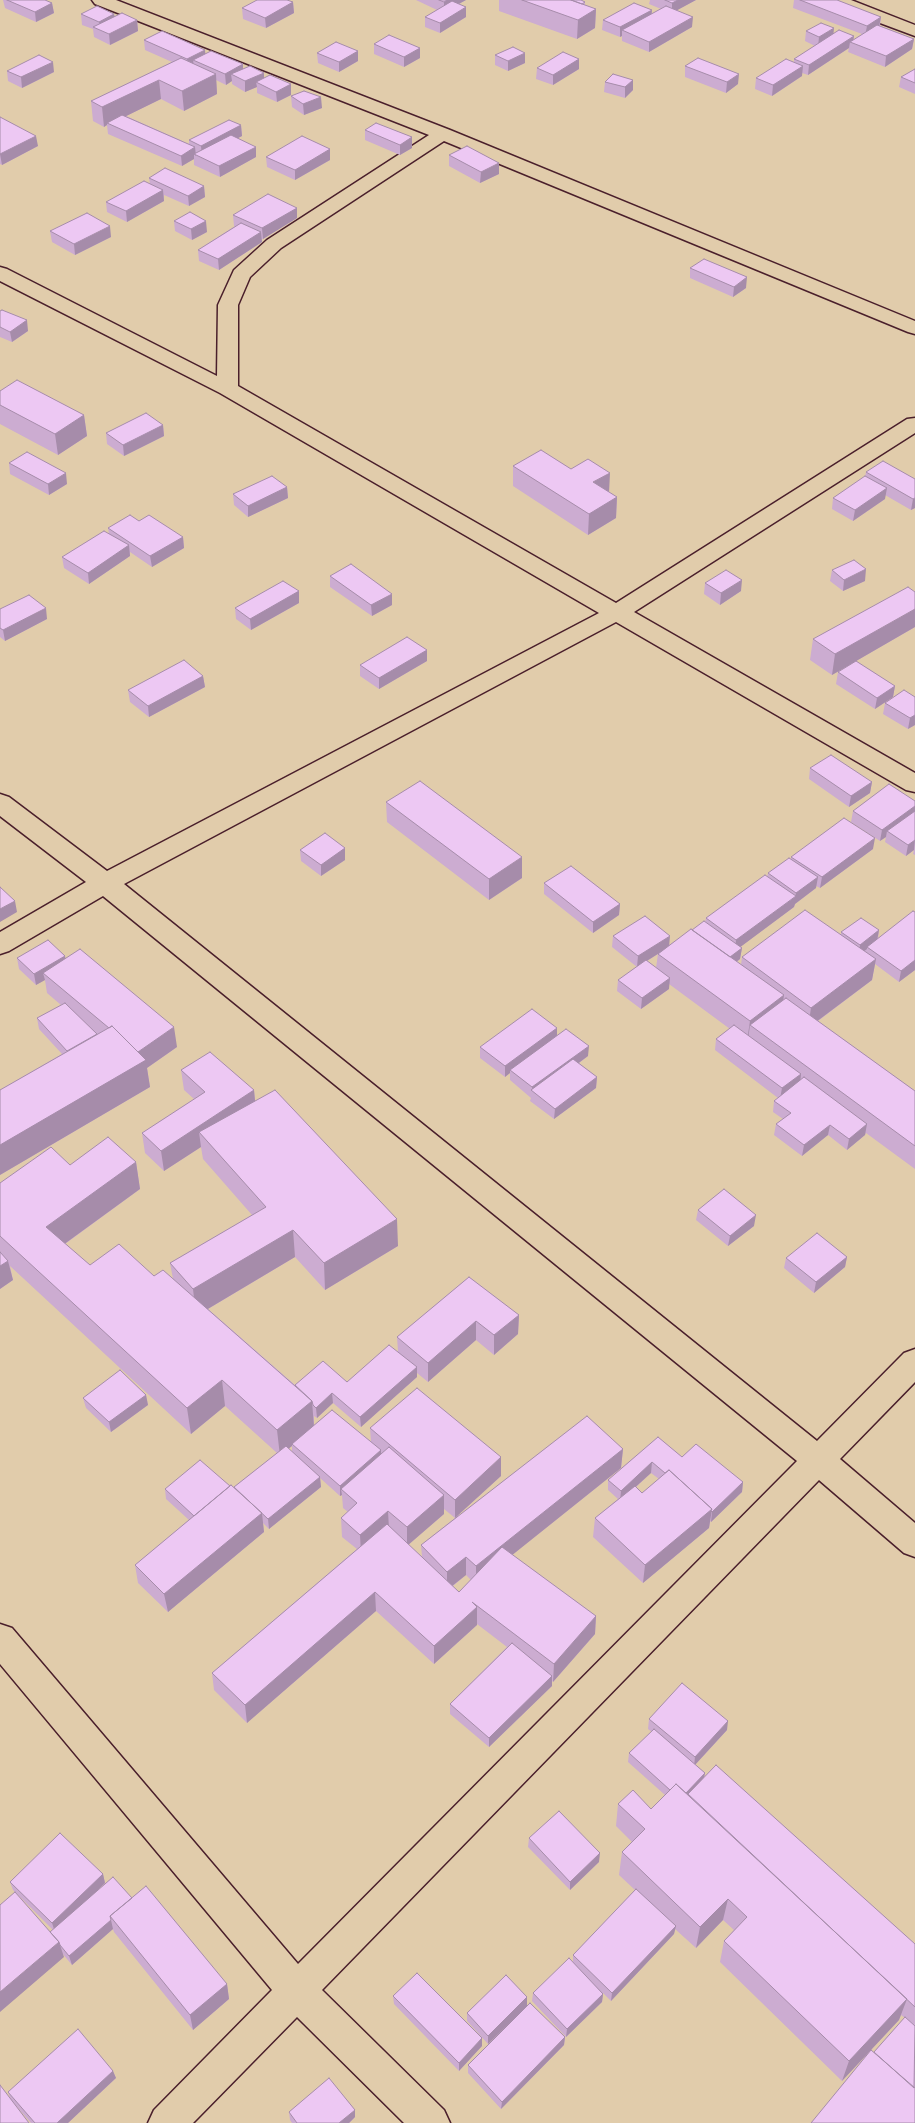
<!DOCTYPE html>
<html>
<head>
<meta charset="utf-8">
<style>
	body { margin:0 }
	canvas { display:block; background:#e1ccab }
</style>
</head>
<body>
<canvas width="915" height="2123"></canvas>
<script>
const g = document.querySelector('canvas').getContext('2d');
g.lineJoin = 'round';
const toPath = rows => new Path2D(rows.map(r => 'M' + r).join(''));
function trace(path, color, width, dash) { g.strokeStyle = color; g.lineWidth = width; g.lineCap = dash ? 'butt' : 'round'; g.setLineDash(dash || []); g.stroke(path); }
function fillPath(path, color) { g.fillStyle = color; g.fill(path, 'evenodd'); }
const minor = toPath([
	[92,0,116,0,450,130,915,321,915,334,908,332,444,141,281,248,250,277,238,305,238,386,616,603,907,419,915,418,915,433,634,612,915,773,915,792,906,790,616,622,124,884,817,1441,904,1353,915,1349,915,1382,840,1459,915,1523,915,1557,904,1553,819,1480,322,1990,444,2110,450,2123,404,2123,297,2017,193,2123,148,2123,154,2110,272,1990,0,1664,0,1624,12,1628,298,1964,797,1461,103,896,9,951,0,954,0,932,86,882,0,816,0,794,9,797,107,871,599,613,220,393,0,281,0,267,7,269,217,376,218,305,234,270,267,240,429,135,95,4,92,0],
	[826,0,851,0,915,25,915,36,829,4,826,0]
]);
const wall = toPath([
	[3,0,45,0,52,3,54,13,36,22,5,8],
	[416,0,466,0,459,4,466,17,440,33,425,27,425,17,437,10],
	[499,0,581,0,585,2,585,5,596,9,595,28,577,39,499,11],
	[650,0,696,0,677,10,692,27,649,52,622,41,622,36,620,37,602,30,603,20,652,10,652,14,661,9,649,4],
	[794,0,837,0,881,17,880,26,914,39,912,49,885,67,848,52,849,48,808,75,802,73,802,76,772,96,755,89,756,78,794,62,794,59,815,46,805,41,806,31,854,36,853,40,862,34,793,8],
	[293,2,294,13,266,28,243,19,242,8],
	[81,14,114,14,115,17,137,20,138,31,110,45,94,37,93,29,82,25],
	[144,40,205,54,243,64,243,69,264,78,291,95,277,102,257,93,257,87,245,92,232,84,232,81,226,85,216,80,217,94,184,111,161,99,126,116,189,144,189,140,241,125,242,136,238,138,256,157,220,177,194,165,194,159,182,166,108,134,107,125,104,127,93,121,91,101,172,62,145,50],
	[374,44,420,48,420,58,404,67,374,54],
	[358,51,358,61,339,72,318,63,317,53],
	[495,55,525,63,508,71,495,65],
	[579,59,579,69,553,85,536,79,537,68],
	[685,66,738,84,726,93,685,77],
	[915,69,915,94,899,87,901,77],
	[7,71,54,72,22,88,8,81],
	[633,80,633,90,625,98,604,92,605,82],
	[291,96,322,108,304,115,292,107],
	[0,117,38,146,2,165,0,164],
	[365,130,412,137,412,148,400,155,365,140],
	[330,149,330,160,295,180,267,167,266,157],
	[449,155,499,174,480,183,449,166],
	[149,178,204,186,205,197,189,206,164,195,164,201,127,222,107,212,106,202,150,184],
	[297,208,297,218,263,239,262,239,262,242,219,270,199,261,198,250,235,226,234,226,233,215],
	[174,221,207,232,192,240,175,231],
	[50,231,111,237,75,255,52,242],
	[690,268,746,288,733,297,690,278],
	[0,311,28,331,12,342,0,337],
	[0,391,84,415,87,436,58,455,0,424],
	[163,425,164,436,124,456,107,444,106,433],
	[9,463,67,484,49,495,10,474],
	[513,466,571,469,617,497,616,518,588,535,513,486],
	[866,472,915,479,915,508,911,510,885,495,885,499,853,521,832,509,833,498,865,477],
	[287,487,288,498,248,517,234,505,233,494],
	[139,521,183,537,184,548,152,567,130,552,130,556,89,584,64,568,62,557,109,534,108,528],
	[832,570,865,581,843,591,830,581],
	[330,576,392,605,372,616,330,587],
	[705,583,741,591,720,605,704,594],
	[299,591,299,603,251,630,236,619,235,608],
	[0,609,47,619,5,641,0,637],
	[915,627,856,661,895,686,893,697,875,709,836,684,838,672,849,665,832,675,810,660,813,639],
	[427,650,427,661,379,689,360,676,360,665],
	[203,676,205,687,149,717,130,702,128,690],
	[915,697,915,725,908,729,883,714,885,703],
	[810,768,872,782,870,793,849,807,809,779],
	[915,801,915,855,913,854,914,850,906,856,885,842,886,837,880,841,851,822,853,811],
	[386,802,522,878,489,900,387,822],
	[345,848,345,860,321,876,301,861,300,850],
	[873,849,820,888,816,886,816,888,795,904,794,907,740,947,742,948,740,959,737,962,741,965,742,957,841,935,841,932,879,930,878,939,915,912,915,911,915,970,899,982,875,964,872,980,818,1021,915,1091,915,1169,866,1133,865,1135,847,1150,828,1135,802,1156,774,1135,776,1124,783,1119,773,1112,774,1101,778,1098,715,1050,716,1039,730,1029,669,984,669,989,641,1009,617,991,618,980,637,967,612,947,613,936,669,945,705,922,706,918,767,877,768,873,791,859,791,857],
	[658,954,656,968,647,961],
	[544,883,620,904,619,915,593,933,544,894],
	[65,956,65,959,177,1047,147,1068,150,1087,0,1175,0,1090,62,1054,39,1029,37,1018,61,1005,47,993,45,980,36,985,19,969,17,958],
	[557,1028,557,1036,588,1056,579,1063,597,1077,596,1088,554,1119,530,1101,531,1098,510,1080,510,1073,505,1077,480,1058,480,1047],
	[181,1070,254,1090,255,1101,398,1246,325,1290,295,1257,208,1309,295,1385,347,1382,398,1351,397,1337,469,1277,519,1315,518,1334,494,1355,476,1340,428,1382,417,1373,417,1377,361,1427,333,1403,317,1418,314,1416,314,1425,371,1442,370,1428,501,1476,457,1516,623,1449,621,1468,512,1555,596,1616,595,1634,553,1682,552,1681,552,1686,489,1747,450,1714,450,1704,507,1647,477,1624,477,1625,434,1664,376,1611,247,1723,214,1690,212,1673,357,1549,342,1537,341,1518,348,1512,343,1508,342,1495,340,1496,320,1478,321,1487,269,1529,263,1523,264,1532,168,1612,138,1583,135,1565,189,1520,166,1499,165,1489,230,1486,234,1487,277,1453,225,1406,191,1434,10,1266,13,1280,0,1289,0,1183,70,1165,136,1162,140,1189,65,1244,90,1265,173,1279,170,1263,252,1215,203,1159,201,1147,164,1171,145,1153,142,1133,194,1099,184,1090],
	[292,1446,292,1452,288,1448],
	[444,1509,455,1518,421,1545,422,1557,408,1545,444,1514],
	[466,1575,471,1580,459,1592,453,1586],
	[698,1210,754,1226,728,1246,696,1220],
	[847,1257,845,1267,814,1293,784,1268,786,1258],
	[146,1395,148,1405,111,1432,86,1408,83,1398],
	[658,1437,682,1457,743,1482,742,1492,711,1522,710,1521,709,1528,643,1583,593,1537,595,1518,618,1499,608,1490,608,1480],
	[651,1473,659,1479,642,1493,636,1487],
	[649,1719,727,1730,695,1765,705,1773,704,1778,915,1944,915,2123,874,2052,905,2018,901,2015,899,2020,842,2081,720,1962,724,1941,734,1930,723,1920,696,1948,675,1929,674,1934,611,2001,603,1993,603,1994,602,2002,566,2037,532,2001,533,1993,573,1962,573,1955,635,1890,619,1875,622,1852,632,1842,616,1826,618,1804,651,1809,665,1795,628,1762,629,1753,652,1732,648,1729],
	[529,1838,599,1862,570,1890,528,1847],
	[103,1874,105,1883,90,1898,132,1898,227,1984,229,1999,193,2030,114,1932,113,1929,72,1965,62,1953,64,1957,50,1932,53,1930,13,1890,10,1882],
	[393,1996,482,2046,459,2071,394,2004],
	[527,1997,527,2006,488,2044,467,2021,467,2013],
	[565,2037,564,2045,501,2109,468,2073,468,2065],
	[113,2071,116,2078,68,2123,31,2123,11,2100,8,2092],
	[289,2112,355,2117,349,2123,292,2123,290,2120]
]);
const shadedWall = toPath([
	[447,0,466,0,444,12,444,2],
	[678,0,696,0,672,13,672,3],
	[293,2,294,13,266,28,265,18],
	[52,3,54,13,36,22,35,12],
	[466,7,466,17,440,33,440,23],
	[596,9,595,28,577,39,578,20],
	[652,10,651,20,622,30,622,36,620,37,620,27],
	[114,14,116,24,100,30,99,22],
	[693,17,692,27,649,52,649,42],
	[881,17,879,27,865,36,867,26],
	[137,20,138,31,110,45,109,34],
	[834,28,833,39,818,47,819,37],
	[854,36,853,43,850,42,849,48,808,75,809,65],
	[914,39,912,49,885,67,886,56],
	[420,48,420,58,404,67,404,57],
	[205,50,206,60,193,60,194,67,188,70,187,59],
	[358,51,358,61,339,72,339,62],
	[525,53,525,63,508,71,508,61],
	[579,59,579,69,553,85,553,75],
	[53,62,54,72,22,88,21,77],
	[243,64,243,75,231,74,232,81,226,85,225,74],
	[803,66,802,76,772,96,773,85],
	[264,73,264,84,256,82,257,87,245,92,245,81],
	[216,74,217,94,184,111,182,91],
	[739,74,738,84,726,93,727,82],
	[159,80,161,99,110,124,107,123,107,125,104,127,102,107],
	[633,80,633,90,625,98,625,87],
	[291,84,291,95,277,102,276,92],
	[321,97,322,108,304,115,303,104],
	[241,125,242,136,202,157,201,146],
	[36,136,38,146,2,165,0,154],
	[412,137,412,148,400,155,400,145],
	[195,147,196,156,194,154,194,159,182,166,181,156],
	[256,147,256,157,220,177,219,166],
	[330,149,330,160,295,180,295,170],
	[499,163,499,174,480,183,481,172],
	[204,186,205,197,189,206,188,196],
	[163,190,164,201,127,222,126,211],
	[297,208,297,218,263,239,262,228],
	[206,221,207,232,192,240,191,229],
	[110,226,111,237,75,255,74,244],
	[261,232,262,242,219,270,218,259],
	[747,277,746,288,733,297,734,287],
	[27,320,28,331,12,342,10,332],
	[84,415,87,436,58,455,55,434],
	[163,425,164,436,124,456,123,445],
	[66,473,67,484,49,495,48,484],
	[610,473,609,493,593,482],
	[287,487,288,498,248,517,248,506],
	[887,488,885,499,853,521,855,510],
	[617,497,616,518,588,535,589,514],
	[915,498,915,508,911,510,913,499],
	[183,537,184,548,152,567,150,556],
	[129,545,130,556,89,584,88,573],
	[866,569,865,581,843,591,844,580],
	[742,580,741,591,720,605,721,593],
	[299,591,299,603,251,630,250,619],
	[392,594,392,605,372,616,371,605],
	[46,608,47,619,5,641,3,630],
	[915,609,915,627,832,675,835,654],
	[427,650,427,661,379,689,379,678],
	[203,676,205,687,149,717,148,706],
	[895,686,893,697,875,709,877,698],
	[915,715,915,725,908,729,910,718],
	[872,782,870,793,849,807,851,796],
	[915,806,915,816,887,831,886,837,880,841,882,830],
	[875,838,873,849,820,888,822,877],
	[915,840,914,850,906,856,908,845],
	[345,848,345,860,321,876,321,865],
	[522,857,522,878,489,900,489,879],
	[818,877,816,888,795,904,794,907,735,951,736,940,795,897,796,893],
	[15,901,17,912,0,922,0,909],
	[620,904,619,915,593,933,593,922],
	[879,930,877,941,867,947,867,949,858,956,860,945],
	[670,936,669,947,637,967,638,956],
	[742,948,740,959,724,971,725,960],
	[65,956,67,967,43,973,45,980,36,985,34,974],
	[876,959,872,980,808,1028,811,1008],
	[915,960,915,970,899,982,901,971],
	[670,978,669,989,641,1009,642,998],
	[784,995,781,1016,750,1025,748,1040,747,1041,750,1021],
	[174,1027,177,1047,147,1068,150,1087,0,1175,0,1145,138,1052],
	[557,1028,557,1039,510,1070,510,1073,505,1077,505,1066],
	[589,1046,588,1056,537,1094,532,1090,532,1087],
	[801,1074,800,1085,780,1099,782,1088],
	[597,1077,596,1088,554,1119,555,1109],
	[254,1090,256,1111,199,1132,201,1147,164,1171,161,1151],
	[867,1124,865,1135,847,1150,849,1139],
	[830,1125,828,1135,802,1156,804,1145],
	[136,1162,140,1189,52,1253,46,1227],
	[756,1215,754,1226,728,1246,730,1236],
	[397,1219,398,1246,325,1290,324,1263],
	[293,1230,295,1257,196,1316,193,1289],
	[847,1257,845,1267,814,1293,816,1282],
	[8,1261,13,1280,0,1289,0,1266],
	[519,1315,518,1334,494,1355,494,1335],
	[476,1321,476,1340,428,1382,428,1363],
	[417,1367,417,1377,361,1427,360,1417],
	[222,1380,225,1406,191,1434,187,1408],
	[332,1393,333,1403,317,1418,316,1408],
	[146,1395,148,1405,111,1432,109,1422],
	[312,1401,314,1427,292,1444,292,1446,280,1456,277,1430],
	[623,1449,621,1468,476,1584,476,1566],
	[381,1450,381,1460,341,1489,342,1495,340,1496,340,1486],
	[501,1457,501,1476,455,1518,455,1500],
	[652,1462,651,1473,620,1501,621,1491],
	[320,1477,321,1487,269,1529,268,1519],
	[743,1482,742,1492,711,1522,712,1512],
	[444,1495,444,1514,407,1546,407,1527],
	[712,1509,709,1528,643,1583,645,1565],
	[388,1511,389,1529,361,1553,360,1535],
	[262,1513,264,1532,168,1612,164,1594],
	[466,1557,466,1575,447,1590,447,1572],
	[375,1592,376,1611,247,1723,245,1705],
	[477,1607,477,1625,434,1664,434,1646],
	[596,1616,595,1634,553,1682,554,1664],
	[552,1676,552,1686,489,1747,489,1738],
	[728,1721,727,1730,694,1766,695,1757],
	[705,1773,703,1782,689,1797,680,1799],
	[600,1853,599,1862,570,1890,570,1882],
	[103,1874,105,1883,55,1932,52,1923],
	[728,1899,723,1920,696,1948,700,1927],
	[111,1920,113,1929,72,1965,69,1956],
	[676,1926,674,1934,611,2001,612,1993],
	[59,1942,64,1957,0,2012,0,1992],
	[227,1984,229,1999,193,2030,190,2015],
	[603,1994,602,2002,566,2037,567,2029],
	[527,1997,527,2006,488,2044,488,2036],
	[907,1999,899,2020,842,2081,849,2061],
	[565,2037,564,2045,501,2109,502,2102],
	[482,2038,482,2046,459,2071,459,2063],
	[113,2071,116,2078,68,2123,57,2123],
	[355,2110,355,2117,349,2123,339,2123]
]);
const building = toPath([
	[7,0,45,0,52,3,35,12,7,0],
	[257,0,287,0,293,2,265,18,242,8,257,0],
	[439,0,447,0,444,2,439,0],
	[522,0,571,0,596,9,578,20,522,0],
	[571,0,581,0,585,2,582,4,571,0],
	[665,0,678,0,672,3,665,0],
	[800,0,837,0,881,17,867,26,800,0],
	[452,1,466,7,440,23,425,17,452,1],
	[634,3,652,10,620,27,603,20,634,3],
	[97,6,114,14,99,22,81,14,97,6],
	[666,6,693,17,649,42,622,30,666,6],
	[122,13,137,20,109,34,93,27,122,13],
	[821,23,834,28,819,37,806,31,821,23],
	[877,25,914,39,886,56,850,42,877,25],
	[839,30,854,36,809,65,794,59,839,30],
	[162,31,205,50,187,59,144,40,162,31],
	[389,35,420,48,404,57,374,44,389,35],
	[336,42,358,51,339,62,317,53,336,42],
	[513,47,525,53,508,61,495,55,513,47],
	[211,51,243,64,225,74,193,60,211,51],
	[563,52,579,59,553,75,537,68,563,52],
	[39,55,53,62,21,77,7,71,39,55],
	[181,58,216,74,182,91,159,80,102,107,91,101,181,58],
	[698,58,739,74,727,82,685,66,698,58],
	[786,59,803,66,773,85,756,78,786,59],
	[250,66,264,73,245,81,231,74,250,66],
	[915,69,915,83,901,77,915,69],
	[613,74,633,80,625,87,605,82,613,74],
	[270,75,291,84,276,92,256,82,270,75],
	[304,91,321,97,303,104,291,96,304,91],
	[122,115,195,147,181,156,107,123,122,115],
	[0,117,36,136,0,154,0,117],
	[229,120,241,125,201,146,189,140,229,120],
	[376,123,412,137,400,145,365,130,376,123],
	[231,135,256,147,219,166,194,154,231,135],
	[302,136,330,149,295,170,266,157,302,136],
	[467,146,499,163,481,172,449,155,467,146],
	[165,168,204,186,188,196,149,178,165,168],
	[144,181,163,190,126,211,106,202,144,181],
	[268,194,297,208,262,228,233,215,268,194],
	[190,212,206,221,191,229,174,221,190,212],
	[87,213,110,226,74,244,50,231,87,213],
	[241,223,261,232,218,259,198,250,241,223],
	[704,259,747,277,734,287,690,268,704,259],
	[2,310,27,320,10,332,0,327,0,311,2,310],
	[17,380,84,415,55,434,0,405,0,391,17,380],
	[146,413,163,425,123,445,106,433,146,413],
	[541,450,571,469,588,459,610,473,593,482,617,497,589,514,513,466,541,450],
	[27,452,66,473,48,484,9,463,27,452],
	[883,461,915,479,915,498,913,499,866,472,883,461],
	[272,476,287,487,248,506,233,494,272,476],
	[865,476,887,488,855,510,833,498,865,476],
	[130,515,139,521,149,515,183,537,150,556,108,528,130,515],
	[104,531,129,545,88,573,62,557,104,531],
	[854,560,866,569,844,580,832,570,854,560],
	[351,564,392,594,371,605,330,576,351,564],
	[726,570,742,580,721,593,705,583,726,570],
	[283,581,299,591,250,619,235,608,283,581],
	[908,587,915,592,915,609,835,654,813,639,908,587],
	[29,595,46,608,3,630,0,628,0,609,29,595],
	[407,637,427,650,379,678,360,665,407,637],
	[184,660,203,676,148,706,128,690,184,660],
	[856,661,895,686,877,698,838,672,856,661],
	[904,690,915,697,915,715,910,718,885,703,904,690],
	[831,755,872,782,851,796,810,768,831,755],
	[420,781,522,857,489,879,386,802,420,781],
	[889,784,915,801,915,806,882,830,853,811,889,784],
	[915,811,915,840,908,845,887,831,915,811],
	[844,818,875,838,822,877,791,857,844,818],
	[325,833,345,848,321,865,300,850,325,833],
	[789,858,818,877,796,893,768,873,789,858],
	[571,866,620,904,593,922,544,883,571,866],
	[765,875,796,896,736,940,706,918,765,875],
	[0,887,15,901,0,909,0,887],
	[805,910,876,959,811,1008,742,957,805,910],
	[913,911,915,912,915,960,901,971,867,947,913,911],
	[645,916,670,936,638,956,613,936,645,916],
	[861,918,879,930,860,945,841,932,861,918],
	[704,921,742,948,730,957,692,930,704,921],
	[691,929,784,995,750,1021,658,954,691,929],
	[48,940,65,956,34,974,17,958,48,940],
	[80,949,174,1027,138,1052,112,1026,109,1028,43,973,80,949],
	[646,960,670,978,642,998,618,980,646,960],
	[786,998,915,1091,915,1146,750,1025,786,998],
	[65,1003,97,1034,67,1051,37,1018,65,1003],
	[532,1009,557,1028,505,1066,480,1047,532,1009],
	[734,1025,801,1074,782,1088,716,1039,734,1025],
	[112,1026,146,1060,0,1145,0,1090,112,1026],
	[566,1029,589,1046,532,1087,510,1070,566,1029],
	[210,1052,254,1090,161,1151,142,1133,205,1092,181,1070,210,1052],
	[573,1059,597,1077,555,1109,531,1090,573,1059],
	[804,1077,867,1124,849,1139,830,1125,804,1145,776,1124,791,1113,774,1101,804,1077],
	[275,1090,397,1219,324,1263,293,1230,193,1289,170,1263,266,1207,199,1132,275,1090],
	[108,1137,136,1162,46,1227,90,1265,119,1244,154,1276,163,1270,312,1401,277,1430,222,1380,187,1408,0,1236,0,1183,51,1147,70,1165,108,1137],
	[724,1189,756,1215,730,1236,698,1210,724,1189],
	[817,1233,847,1257,816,1282,786,1258,817,1233],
	[0,1252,8,1261,0,1266,0,1252],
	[469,1277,519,1315,494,1335,476,1321,428,1363,397,1337,469,1277],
	[389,1345,417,1367,360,1417,332,1393,316,1408,313,1405,312,1401,295,1385,323,1361,347,1382,389,1345],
	[120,1370,146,1395,109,1422,83,1398,120,1370],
	[417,1388,501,1457,455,1500,370,1428,417,1388],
	[332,1410,381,1450,340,1486,292,1444,332,1410],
	[587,1416,623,1449,476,1566,466,1557,447,1572,421,1545,587,1416],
	[658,1437,682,1457,696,1444,743,1482,712,1512,711,1511,712,1509,669,1470,665,1473,652,1462,621,1491,608,1480,658,1437],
	[286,1446,320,1477,268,1519,234,1487,286,1446],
	[389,1447,444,1495,407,1527,388,1511,360,1535,341,1518,357,1503,341,1489,389,1447],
	[200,1460,230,1486,194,1516,165,1489,200,1460],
	[669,1470,712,1509,645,1565,595,1518,635,1486,642,1493,669,1470],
	[231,1485,262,1513,164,1594,135,1565,231,1485],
	[387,1524,459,1592,502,1547,596,1616,554,1664,472,1602,477,1607,434,1646,375,1592,245,1705,212,1673,387,1524],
	[512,1643,552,1676,489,1738,450,1704,512,1643],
	[682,1683,728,1721,695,1757,649,1719,682,1683],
	[654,1729,705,1773,686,1793,676,1784,670,1790,629,1753,654,1729],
	[716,1765,915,1944,915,2007,688,1794,716,1765],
	[676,1784,907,1999,849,2061,724,1941,747,1917,728,1899,700,1927,622,1852,645,1829,618,1804,633,1790,651,1809,676,1784],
	[559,1811,600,1853,570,1882,529,1838,559,1811],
	[60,1833,103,1874,52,1923,10,1882,60,1833],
	[113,1877,132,1898,110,1916,111,1920,69,1956,60,1945,59,1942,50,1932,113,1877],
	[146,1886,227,1984,190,2015,110,1916,146,1886],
	[636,1889,676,1926,612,1993,573,1955,636,1889],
	[15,1892,59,1942,0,1992,0,1905,15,1892],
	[569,1958,603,1994,567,2029,533,1993,569,1958],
	[417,1973,482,2038,459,2063,393,1996,417,1973],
	[506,1975,527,1997,488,2036,467,2013,506,1975],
	[530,2003,565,2037,502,2102,468,2065,530,2003],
	[905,2017,915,2026,914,2088,874,2052,905,2017],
	[78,2029,113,2071,57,2123,35,2123,8,2092,78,2029],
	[871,2050,915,2088,915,2123,811,2123,871,2050],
	[329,2078,355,2110,339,2123,297,2123,289,2112,329,2078],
	[0,2085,29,2123,0,2123,0,2085]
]);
trace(minor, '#4a1f2b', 3);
fillPath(minor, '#e1ccab');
fillPath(wall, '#ccacd1');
fillPath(shadedWall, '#a68caa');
fillPath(building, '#edc8f3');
trace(building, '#a68caa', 1);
</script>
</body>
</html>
